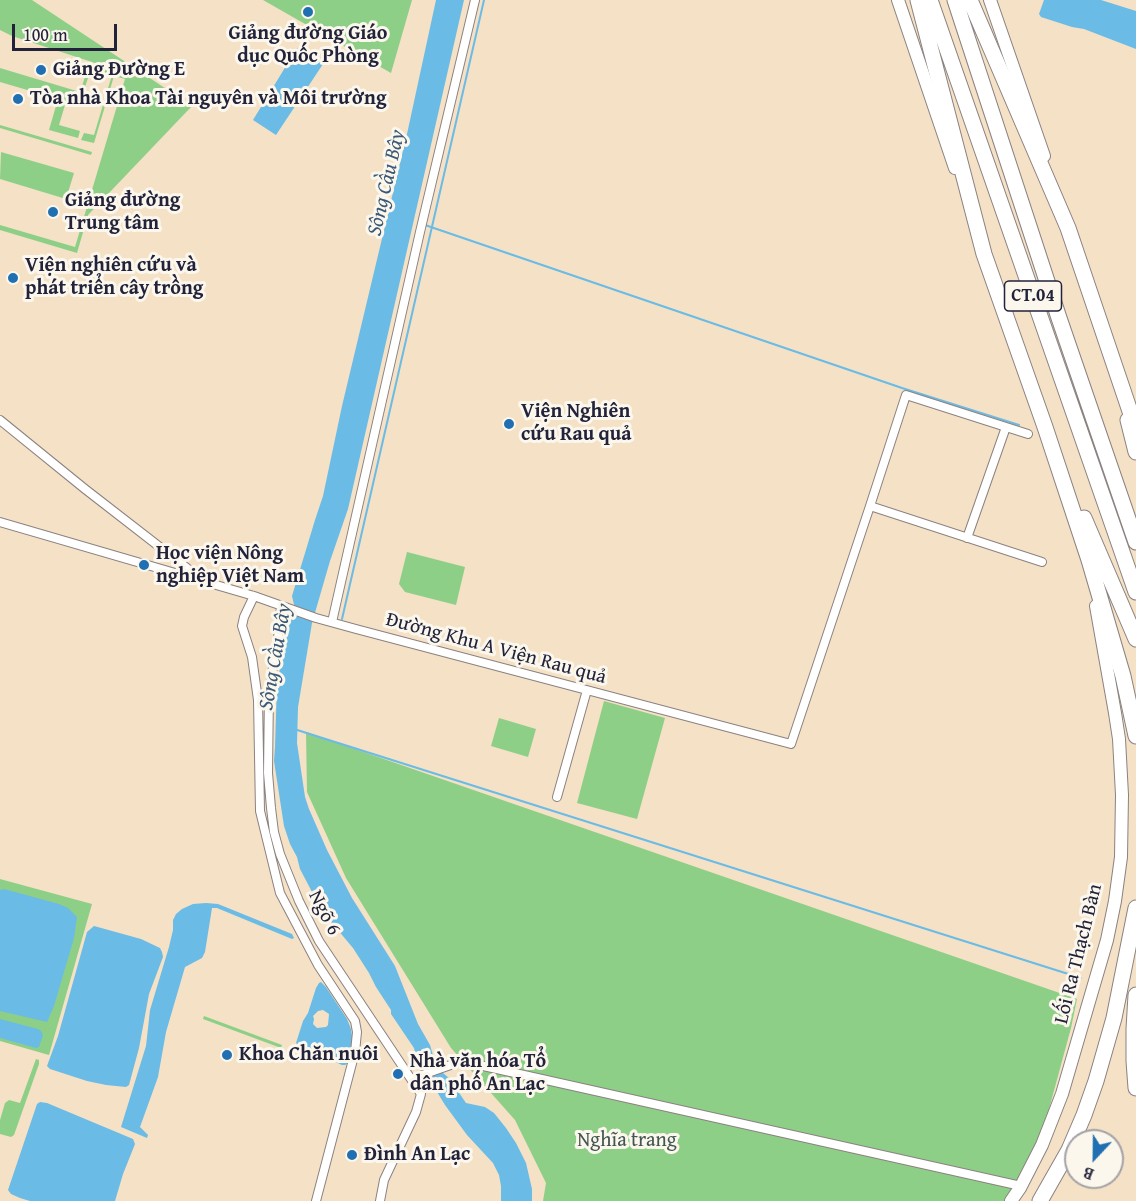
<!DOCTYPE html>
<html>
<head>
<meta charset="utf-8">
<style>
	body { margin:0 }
	#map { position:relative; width:1136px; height:1201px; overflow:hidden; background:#f4e1c6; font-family:"Gentium Book Plus",serif }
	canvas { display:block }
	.north { position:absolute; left:1064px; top:1129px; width:60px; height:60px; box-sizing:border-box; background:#fbf7ec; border:2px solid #a4a2a5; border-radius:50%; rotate:202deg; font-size:16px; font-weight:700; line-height:24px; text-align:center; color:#22223b }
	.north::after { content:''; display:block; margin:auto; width:21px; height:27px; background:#1f6fb2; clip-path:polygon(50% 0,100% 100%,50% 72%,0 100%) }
	.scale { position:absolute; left:12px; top:24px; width:105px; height:27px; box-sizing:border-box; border:3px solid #22223b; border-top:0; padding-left:8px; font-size:18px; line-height:21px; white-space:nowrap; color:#22223b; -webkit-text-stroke:4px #fbf7ec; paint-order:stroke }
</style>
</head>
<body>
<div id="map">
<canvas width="1136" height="1201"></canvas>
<div class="north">B</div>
<div class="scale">100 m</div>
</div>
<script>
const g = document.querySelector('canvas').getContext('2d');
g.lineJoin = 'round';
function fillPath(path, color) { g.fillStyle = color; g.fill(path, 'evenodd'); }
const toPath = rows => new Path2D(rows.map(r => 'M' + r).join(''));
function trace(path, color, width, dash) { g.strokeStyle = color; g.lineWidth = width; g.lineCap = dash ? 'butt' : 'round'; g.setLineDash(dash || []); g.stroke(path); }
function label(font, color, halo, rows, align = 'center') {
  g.font = font + ' "Gentium Book Plus",serif'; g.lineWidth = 6; g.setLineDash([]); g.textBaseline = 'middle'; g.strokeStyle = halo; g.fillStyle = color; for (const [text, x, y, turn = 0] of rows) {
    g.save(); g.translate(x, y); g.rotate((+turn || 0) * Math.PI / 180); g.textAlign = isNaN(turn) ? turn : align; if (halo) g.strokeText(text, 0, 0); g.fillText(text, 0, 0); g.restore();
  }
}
const green = toPath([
	[0,0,32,0,192,106,88,215,77,253,0,230,0,225,75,247,125,79,114,76,94,143,81,140,84,133,94,135,112,75,91,69,81,99,68,95,59,125,80,131,78,138,49,130,58,99,0,82,0,68,80,92,89,65,130,77,92,62,12,36,0,30],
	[263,0,412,0,391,73],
	[0,125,92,152,91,155,0,128],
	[1,152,74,173,66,199,0,179],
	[407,552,465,567,456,605,405,592,399,584],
	[604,701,665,718,637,819,577,803],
	[499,718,536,729,528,757,491,746],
	[306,732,1077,999,1071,1028,1039,1146,1007,1201,543,1201,546,1183,515,1120,451,1048,346,878,307,792],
	[0,879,92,904,49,1055,0,1041],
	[204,1016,282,1045,281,1048,203,1019],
	[36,1059,39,1060,39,1064,14,1135,11,1137,0,1134,0,1120,5,1103,9,1100,20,1103]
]);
const water = toPath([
	[436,0,464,0,348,509,330,561,312,623,298,707,297,743,305,797,309,809,327,850,352,898,395,966,418,1024,430,1045,435,1062,443,1073,449,1078,466,1103,485,1107,494,1113,506,1128,516,1143,526,1163,532,1189,532,1201,501,1201,501,1186,499,1175,493,1163,467,1135,445,1105,420,1064,416,1056,414,1048,391,1014,391,1010,376,987,369,973,353,948,322,911,300,869,297,857,290,844,284,826,274,761,275,747,277,684,285,641,285,629,287,622,291,618,295,609,292,596,315,520,323,496,342,406,407,134],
	[1044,0,1101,0,1136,11,1136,49,1084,29,1072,27,1041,17,1039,14],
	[297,48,323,64,276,135,253,120],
	[4,889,59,904,68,908,77,917,74,938,54,1006,47,1022,0,1011,0,890],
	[206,903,218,904,292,934,294,938,292,939,217,908,212,908,205,952,202,958,185,967,166,1032,158,1077,140,1127,148,1135,147,1138,121,1127,146,1046,150,1010,169,947,173,930,173,920,176,914,182,909,193,904],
	[94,926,141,939,160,948,162,952,163,957,149,994,139,1048,129,1085,126,1087,106,1085,87,1081,50,1069,47,1066,58,1036,87,932],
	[321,982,326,987,347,1019,351,1029,352,1037,350,1054,348,1063,345,1065,342,1065,298,1045,296,1043,303,1021,308,1013,316,988,319,983],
	[323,1010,329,1014,328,1025,326,1027,317,1028,313,1024,314,1019,313,1016,318,1011],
	[0,1019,38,1029,41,1031,43,1035,39,1047,36,1048,0,1038],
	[40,1102,47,1103,133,1139,135,1144,123,1174,115,1201,30,1201,20,1198,11,1194,8,1190,37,1104]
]);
const stream = toPath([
	[425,225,902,388,1019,425],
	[342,619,484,0],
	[294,729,1081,978]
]);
const minor = toPath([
	[0,420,85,489,201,579],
	[870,506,1042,562],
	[0,522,254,596,316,618,356,629,791,744,870,506,906,395,1028,434],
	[967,538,1006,427],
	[254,596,244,617,242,626,252,657,258,700,260,811,280,893,318,965,355,1021,357,1032,355,1052,316,1201],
	[281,606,278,639,269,691,268,773,271,808,274,832,280,854,299,901,319,941,421,1094,416,1112,384,1180,380,1201],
	[332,622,420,232,475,0],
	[557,797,587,690],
	[411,1079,459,1062,470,1063,1021,1186]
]);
const secondary = toPath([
	[898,0,955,168],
	[990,0,1044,156],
	[1011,1201,1020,1188,1042,1145,1062,1094,1107,940,1115,901,1121,857,1122,795,1119,739,1115,713,1096,606]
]);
const motorway = toPath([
	[918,0,984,254,1045,427,1089,560,1123,676,1136,736],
	[930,0,1136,592],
	[955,0,1059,318,1136,542],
	[970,0,1068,228,1136,429],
	[1128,420,1136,452],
	[1084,518,1136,639],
	[1136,995,1134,1029,1134,1061,1136,1088],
	[1040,1201,1069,1150,1084,1115,1096,1081,1114,1018,1136,908]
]);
const markers = [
	[308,12,6,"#1f6fb2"],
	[41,70,6,"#1f6fb2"],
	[18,99,6,"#1f6fb2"],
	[53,212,6,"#1f6fb2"],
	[13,278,6,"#1f6fb2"],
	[509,424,6,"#1f6fb2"],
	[144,565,6,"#1f6fb2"],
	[227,1055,6,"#1f6fb2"],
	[398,1074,6,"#1f6fb2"],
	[352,1155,6,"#1f6fb2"]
];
const shields = [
	[1033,296,57]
];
const shieldNames = [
	["CT.04",1033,296]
];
const poiNames = [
	["Giảng đường Giáo",308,34,"center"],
	["dục Quốc Phòng",308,57,"center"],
	["Giảng Đường E",53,70],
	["Tòa nhà Khoa Tài nguyên và Môi trường",30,99],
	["Giảng đường",65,201],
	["Trung tâm",65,224],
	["Viện nghiên cứu và",25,266],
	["phát triển cây trồng",25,289],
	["Viện Nghiên",521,412],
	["cứu Rau quả",521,435],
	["Học viện Nông",156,554],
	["nghiệp Việt Nam",156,577],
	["Khoa Chăn nuôi",239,1055],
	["Nhà văn hóa Tổ",410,1062],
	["dân phố An Lạc",410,1085],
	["Đình An Lạc",364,1155]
];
const streetNames = [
	["Đường Khu A Viện Rau quả",496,649,15],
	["Ngõ 6",324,913,63],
	["Lối Ra Thạch Bàn",1079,954,-76]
];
const parkNames = [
	["Nghĩa trang",627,1141]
];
const waterNames = [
	["Sông Cầu Bây",387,183,-77],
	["Sông Cầu Bây",276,657,-80]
];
fillPath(green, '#8ecf87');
fillPath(water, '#6abbe5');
trace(stream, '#6abbe5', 2);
trace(minor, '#8b8280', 10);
trace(secondary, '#8b8280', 14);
trace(motorway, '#8b8280', 17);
trace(minor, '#fff', 8);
trace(secondary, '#fff', 12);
trace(motorway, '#fff', 15);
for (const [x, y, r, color] of markers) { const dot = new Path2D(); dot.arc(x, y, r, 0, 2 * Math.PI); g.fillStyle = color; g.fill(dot); trace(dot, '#fbf7ec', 2); }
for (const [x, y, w] of shields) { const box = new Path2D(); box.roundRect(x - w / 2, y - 15, w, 30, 4.5); g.fillStyle = '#fbf7ec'; g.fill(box); trace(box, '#22223b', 1.5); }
label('bold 18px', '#22223b', null, shieldNames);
label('bold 20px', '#22223b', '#fbf7ec', poiNames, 'left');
label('20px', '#22223b', '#fbf7ec', streetNames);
label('20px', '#425652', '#fbf7ec', parkNames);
label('italic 21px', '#3b5876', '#fbf7ec', waterNames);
</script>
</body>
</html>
